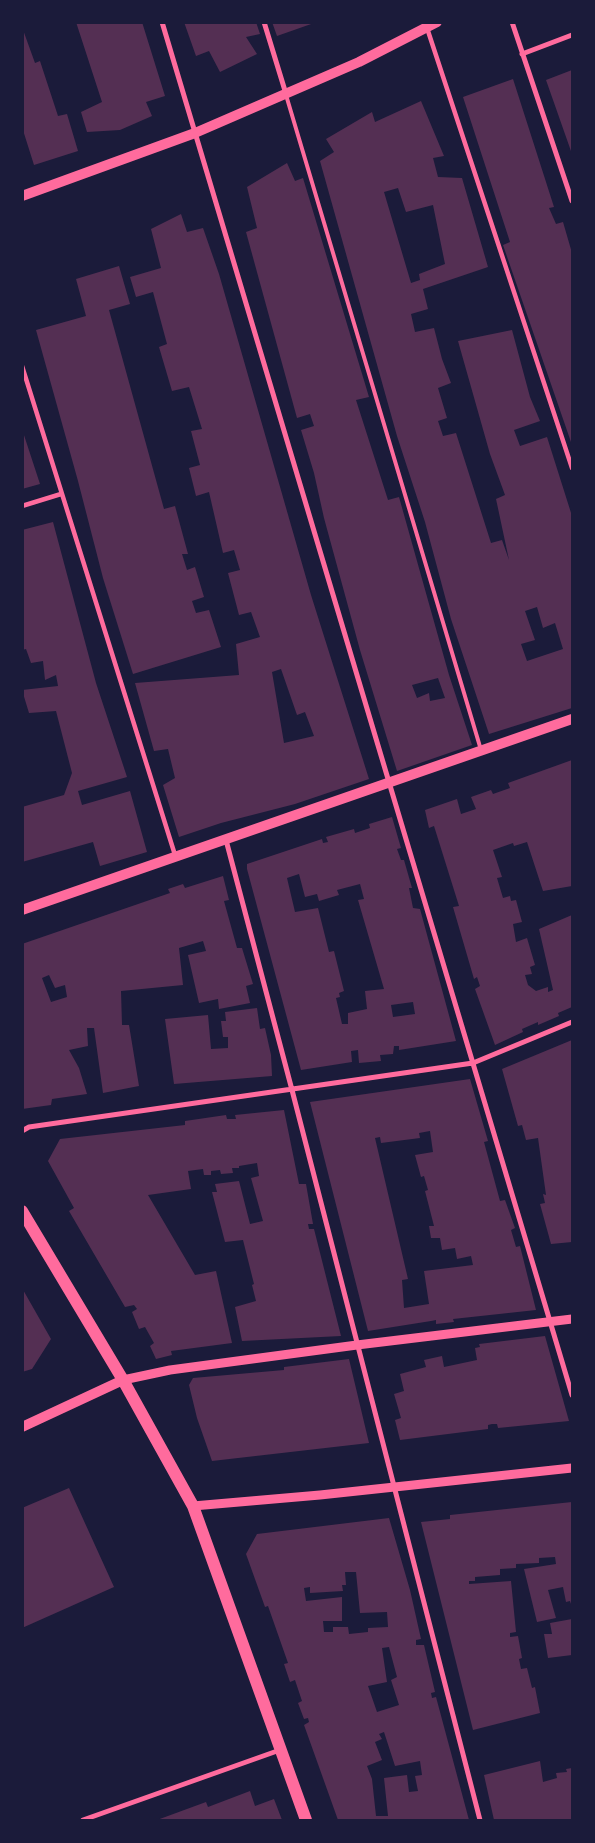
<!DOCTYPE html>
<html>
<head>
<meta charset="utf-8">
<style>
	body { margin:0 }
	#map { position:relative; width:595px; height:1843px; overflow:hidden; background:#1b1b3a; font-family:Georgia,serif }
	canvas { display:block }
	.frame { position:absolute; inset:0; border:24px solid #1b1b3a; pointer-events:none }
</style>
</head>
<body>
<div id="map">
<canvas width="595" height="1843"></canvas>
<div class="frame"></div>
</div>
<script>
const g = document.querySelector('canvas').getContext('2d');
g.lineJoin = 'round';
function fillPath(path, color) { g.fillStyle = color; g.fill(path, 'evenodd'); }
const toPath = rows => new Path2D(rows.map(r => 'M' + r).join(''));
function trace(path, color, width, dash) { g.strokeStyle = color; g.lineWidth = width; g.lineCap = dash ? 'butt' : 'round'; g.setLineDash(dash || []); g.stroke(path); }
const building = toPath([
	[76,22,142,22,165,96,146,102,152,116,120,130,87,132,81,112,102,102],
	[184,22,256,22,260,34,246,37,257,54,220,72,209,51,196,56],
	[272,22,314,22,314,23,277,36],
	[22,27,35,63,40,61,58,116,67,114,78,151,34,165,22,127],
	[572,70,572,154,546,80],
	[513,79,554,207,549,208,556,224,563,222,572,253,572,445,503,245,510,242,463,97],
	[421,101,444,156,433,158,438,177,462,178,488,267,423,289,428,309,411,314,415,332,434,328,442,359,451,383,438,388,447,418,438,421,443,436,456,433,491,543,502,540,509,560,496,499,505,495,490,454,458,341,512,330,530,397,540,421,514,430,520,446,547,437,572,516,572,708,489,734,451,619,425,522,397,436,320,161,334,152,326,139,372,112,375,122],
	[398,188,406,212,433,205,445,264,419,274,420,280,411,283,384,192],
	[537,607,543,628,555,623,563,649,527,661,521,644,535,640,525,611],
	[287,163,295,181,303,178,369,397,356,400,388,500,399,497,449,675,472,745,397,771,360,650,324,518,314,473,301,430,314,426,310,414,297,418,246,232,257,228,247,187],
	[438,678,445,698,430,701,429,693,417,698,412,685],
	[181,214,187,232,203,228,219,274,311,595,369,779,295,804,221,823,179,837,163,785,175,778,168,749,154,751,135,683,239,675,236,644,260,637,251,612,239,615,228,573,240,570,234,550,223,553,209,492,196,496,189,468,200,465,191,431,202,429,189,387,172,391,159,347,167,344,153,292,136,297,130,277,161,268,151,229],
	[281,669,297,715,305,712,314,736,284,743,272,672],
	[119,266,130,304,109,310,164,509,175,506,188,554,182,554,187,570,195,567,204,597,192,601,196,613,209,610,221,647,133,674,103,578,78,481,36,330,86,316,76,279],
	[22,429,40,484,22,489],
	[53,522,96,683,127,777,78,791,82,805,130,791,147,852,100,866,93,842,22,862,22,807,64,795,72,773,56,711,29,713,22,690,58,686,56,675,45,680,43,661,31,663,26,649,22,650,22,530],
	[572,760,572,886,543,891,527,842,514,846,513,843,493,850,502,877,497,878,503,898,510,896,511,901,516,900,522,922,513,924,516,942,527,938,535,965,530,967,532,974,525,975,528,985,536,991,548,987,548,992,553,990,539,929,572,915,572,1007,558,1013,559,1016,538,1025,538,1022,522,1029,523,1032,495,1045,475,989,480,986,477,977,474,979,453,907,459,906,434,826,429,828,425,810,457,799,461,814,476,809,471,797,491,790,493,794,510,788,508,783],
	[392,817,401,848,397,849,401,860,404,860,412,888,409,888,413,908,420,909,456,1041,399,1050,399,1046,394,1046,393,1054,380,1055,381,1061,359,1063,358,1050,351,1051,352,1062,301,1070,247,869,247,864,322,839,323,843,328,842,326,837,354,829,355,833,370,828,369,824],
	[299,874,305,897,317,894,319,901,339,895,337,890,360,884,364,899,358,900,384,989,365,991,367,1009,348,1013,348,1024,342,1024,336,998,340,997,339,993,344,991,334,951,329,952,318,908,295,912,287,878],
	[413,1002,415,1014,393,1017,391,1005],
	[223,876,229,900,224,901,237,948,242,948,253,984,246,986,250,1003,219,1009,218,999,199,1003,188,955,206,951,203,941,179,948,183,985,121,991,122,1025,129,1025,139,1086,103,1093,94,1028,87,1028,88,1046,69,1050,79,1068,87,1094,52,1099,51,1105,22,1109,22,944,170,893,168,889,183,884,185,888],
	[49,975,55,988,65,985,67,997,51,1002,42,978],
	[257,1008,260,1029,265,1028,271,1055,272,1076,174,1084,165,1019,208,1015,211,1049,228,1048,228,1037,223,1037,221,1021,226,1021,225,1012],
	[572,1040,572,1242,551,1244,540,1204,545,1203,543,1194,546,1195,538,1138,526,1140,522,1125,518,1126,502,1069],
	[470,1079,488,1141,484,1142,500,1201,505,1200,515,1228,511,1230,516,1247,520,1246,536,1310,453,1319,454,1322,436,1324,436,1320,431,1321,368,1331,310,1102],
	[430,1131,433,1152,415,1155,421,1177,424,1176,428,1190,425,1191,434,1226,429,1226,431,1238,440,1238,442,1250,455,1248,457,1259,471,1256,473,1265,424,1271,429,1304,404,1308,402,1280,408,1279,375,1138,380,1137,381,1143,420,1138,419,1133],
	[284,1110,299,1184,306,1184,313,1224,308,1224,309,1229,314,1229,341,1336,242,1341,235,1307,256,1301,252,1285,254,1284,243,1240,225,1242,212,1192,217,1192,215,1184,239,1181,250,1224,263,1221,251,1178,259,1176,257,1163,239,1166,239,1168,232,1168,233,1173,221,1174,220,1170,211,1171,211,1175,204,1175,203,1169,188,1171,191,1189,148,1195,195,1275,216,1271,232,1343,171,1351,172,1355,156,1359,150,1346,154,1343,145,1327,139,1329,132,1312,137,1309,134,1305,125,1307,69,1211,74,1208,48,1161,60,1139,185,1125,185,1121,226,1115,227,1119,236,1119,235,1115],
	[22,1288,51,1339,32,1369,22,1372],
	[545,1336,569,1421,498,1428,497,1424,492,1424,488,1425,488,1429,400,1440,395,1420,401,1418,394,1394,404,1391,400,1374,426,1367,424,1360,442,1356,444,1367,477,1360,475,1348,480,1347,479,1344],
	[349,1359,369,1443,212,1461,197,1418,189,1385,193,1378,284,1370,284,1367],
	[69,1488,114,1587,22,1628,22,1508],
	[572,1502,572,1607,570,1601,566,1602,563,1587,548,1590,556,1618,537,1622,524,1569,556,1564,555,1557,539,1558,539,1563,516,1564,516,1568,500,1569,500,1575,475,1577,475,1581,469,1581,469,1584,511,1581,516,1632,510,1633,510,1637,518,1636,522,1658,519,1659,521,1669,527,1668,532,1688,535,1687,540,1713,473,1730,421,1522,450,1519,450,1515],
	[389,1518,410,1590,421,1639,416,1640,416,1645,424,1645,435,1692,431,1693,432,1698,436,1697,469,1820,338,1820,304,1725,309,1722,308,1718,304,1719,298,1703,302,1701,295,1680,290,1682,284,1664,288,1663,268,1606,265,1607,246,1554,257,1534],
	[345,1572,356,1572,360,1613,387,1612,388,1627,368,1628,368,1632,349,1634,348,1627,333,1627,333,1632,324,1632,323,1621,342,1621,342,1597,306,1601,304,1588,310,1587,310,1593,343,1591,342,1585,346,1585],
	[389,1647,397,1677,391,1680,399,1705,377,1712,368,1686,387,1682,382,1648],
	[384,1732,395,1766,420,1761,422,1775,415,1776,418,1791,409,1792,407,1775,384,1778,388,1816,376,1816,372,1779,367,1766,382,1760,375,1742,382,1739,379,1734],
	[572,1619,572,1655,548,1658,544,1634,552,1634,550,1623],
	[540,1761,543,1782,557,1778,556,1773,567,1772,566,1769,572,1768,572,1820,494,1820,484,1775],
	[250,1791,255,1806,274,1799,282,1820,157,1820,206,1802,208,1807]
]);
const service = toPath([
	[286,95,481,750]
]);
const pedestrian = toPath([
	[427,28,572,468],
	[22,366,175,855],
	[22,506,61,494]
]);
const minor = toPath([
	[162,22,572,1395],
	[264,22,286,94],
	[512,22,572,201],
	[522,54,572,35],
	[226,840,292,1090,480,1820],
	[22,1131,29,1127,473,1063,572,1022],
	[83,1820,280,1750]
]);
const tertiary = toPath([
	[123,1380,170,1370,357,1345,572,1319],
	[193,1506,320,1495,572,1468]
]);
const secondary = toPath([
	[22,196,195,133,359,62,437,22],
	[22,910,572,719],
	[22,1427,123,1380]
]);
const primary = toPath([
	[22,1211,123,1380,193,1506,306,1820]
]);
fillPath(building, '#542f53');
trace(service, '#ff6b9d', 4);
trace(pedestrian, '#ff6b9d', 4.5);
trace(minor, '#ff6b9d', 5);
trace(tertiary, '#ff6b9d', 9);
trace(secondary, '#ff6b9d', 10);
trace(primary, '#ff6b9d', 12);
</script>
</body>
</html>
